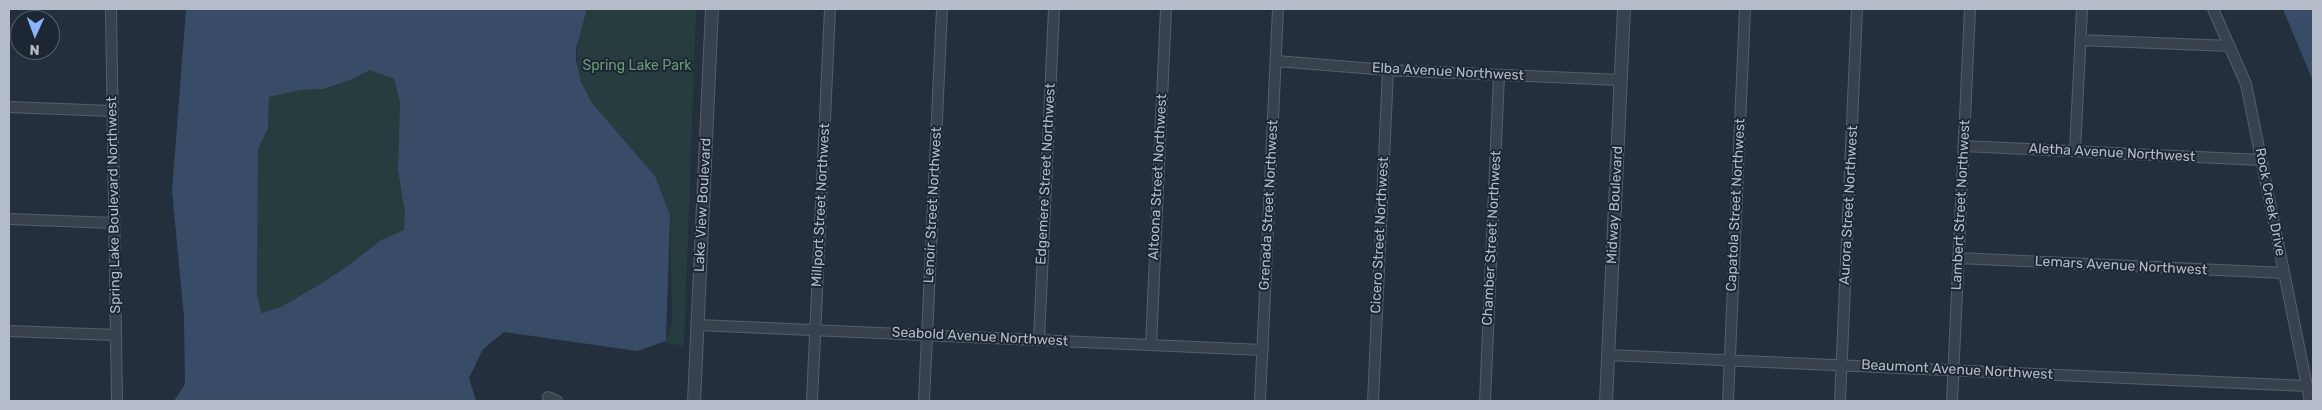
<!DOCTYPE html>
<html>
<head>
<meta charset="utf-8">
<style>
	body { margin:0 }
	#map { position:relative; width:2322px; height:410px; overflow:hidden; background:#242f3e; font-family:Rubik,sans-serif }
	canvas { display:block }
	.frame { position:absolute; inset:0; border:10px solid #b4bcc9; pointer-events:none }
	.north { position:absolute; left:10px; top:10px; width:50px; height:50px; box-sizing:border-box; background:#1d2633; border:1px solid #59626f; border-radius:50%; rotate:182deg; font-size:14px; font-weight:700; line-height:20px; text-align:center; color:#b4bcc9 }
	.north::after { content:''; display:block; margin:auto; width:18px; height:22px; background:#8ab4f8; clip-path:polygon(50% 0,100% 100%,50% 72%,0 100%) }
</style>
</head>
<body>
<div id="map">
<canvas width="2322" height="410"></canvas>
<div class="frame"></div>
<div class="north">N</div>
</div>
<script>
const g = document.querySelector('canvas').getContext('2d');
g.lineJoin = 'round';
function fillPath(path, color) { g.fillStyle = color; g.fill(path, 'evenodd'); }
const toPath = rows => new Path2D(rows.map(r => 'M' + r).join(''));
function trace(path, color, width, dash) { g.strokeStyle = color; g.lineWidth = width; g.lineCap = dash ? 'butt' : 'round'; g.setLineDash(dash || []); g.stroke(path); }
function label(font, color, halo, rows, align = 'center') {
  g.font = font + ' Rubik,sans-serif'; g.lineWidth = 4; g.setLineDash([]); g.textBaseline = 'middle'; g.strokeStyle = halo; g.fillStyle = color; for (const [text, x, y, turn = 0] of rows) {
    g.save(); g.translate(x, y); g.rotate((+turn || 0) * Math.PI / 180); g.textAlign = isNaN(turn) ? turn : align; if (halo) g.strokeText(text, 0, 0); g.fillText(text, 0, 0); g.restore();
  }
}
const green = toPath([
	[587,9,696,9,684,346,665,343,672,323,670,215,655,176,592,103,581,82,577,71,577,41],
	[370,70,394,79,400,102,398,170,405,214,405,230,381,240,342,270,317,286,281,307,260,313,257,293,258,149,268,128,269,97,301,90,323,89,350,80]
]);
const water = toPath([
	[186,9,587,9,576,48,576,61,581,82,592,103,655,176,670,215,666,341,637,351,504,332,483,349,469,378,476,401,174,401,185,384,184,317,172,191],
	[370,70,394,79,400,102,398,170,405,214,404,230,381,240,342,270,317,286,281,307,261,313,257,293,258,149,268,128,269,97,301,90,323,89,350,80],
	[2283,9,2313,9,2313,81]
]);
const minor = toPath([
	[111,9,117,401],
	[2213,9,2246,84,2310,401],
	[2080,40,2230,46],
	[1276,61,1388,70,1621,80],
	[9,107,112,111],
	[1963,146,2261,160],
	[2075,151,2082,9],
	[9,219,114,223],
	[1958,258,2284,273],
	[698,325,1263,350],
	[9,331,116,335],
	[1039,340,1054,9],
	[1151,345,1166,9],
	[1608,355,2307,386],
	[548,397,557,401],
	[812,401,830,9],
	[924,401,942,9],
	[1260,401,1278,9],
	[1373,401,1388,70],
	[1485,401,1499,75],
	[1728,401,1745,9],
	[1840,401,1857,9],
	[1952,401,1970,9]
]);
const tertiary = toPath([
	[694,401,712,9],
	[1606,401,1624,9]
]);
const parkNames = [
	["Spring Lake Park",637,66]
];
const streetNames = [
	["Elba Avenue Northwest",1448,72,3],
	["Aletha Avenue Northwest",2112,153,3],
	["Edgemere Street Northwest",1046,174,-87],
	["Altoona Street Northwest",1158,177,-87],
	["Rock Creek Drive",2270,202,79],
	["Spring Lake Boulevard Northwest",114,205,-91],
	["Lake View Boulevard",703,205,-87],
	["Millport Street Northwest",821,205,-87],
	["Lenoir Street Northwest",933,205,-87],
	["Grenada Street Northwest",1269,205,-87],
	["Midway Boulevard",1615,205,-87],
	["Capatola Street Northwest",1736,205,-87],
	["Aurora Street Northwest",1849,205,-87],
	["Lambert Street Northwest",1961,205,-87],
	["Cicero Street Northwest",1380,235,-87],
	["Chamber Street Northwest",1492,238,-87],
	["Lemars Avenue Northwest",2121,266,3],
	["Seabold Avenue Northwest",980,337,3],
	["Beaumont Avenue Northwest",1957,370,3]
];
fillPath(green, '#263c3f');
fillPath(water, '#394c67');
trace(minor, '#565f6c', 12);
trace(tertiary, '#565f6c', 14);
trace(minor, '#38414e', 10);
trace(tertiary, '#38414e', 12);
label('14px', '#6b9a76', '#1d2633', parkNames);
label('14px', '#b4bcc9', '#1d2633', streetNames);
</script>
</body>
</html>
